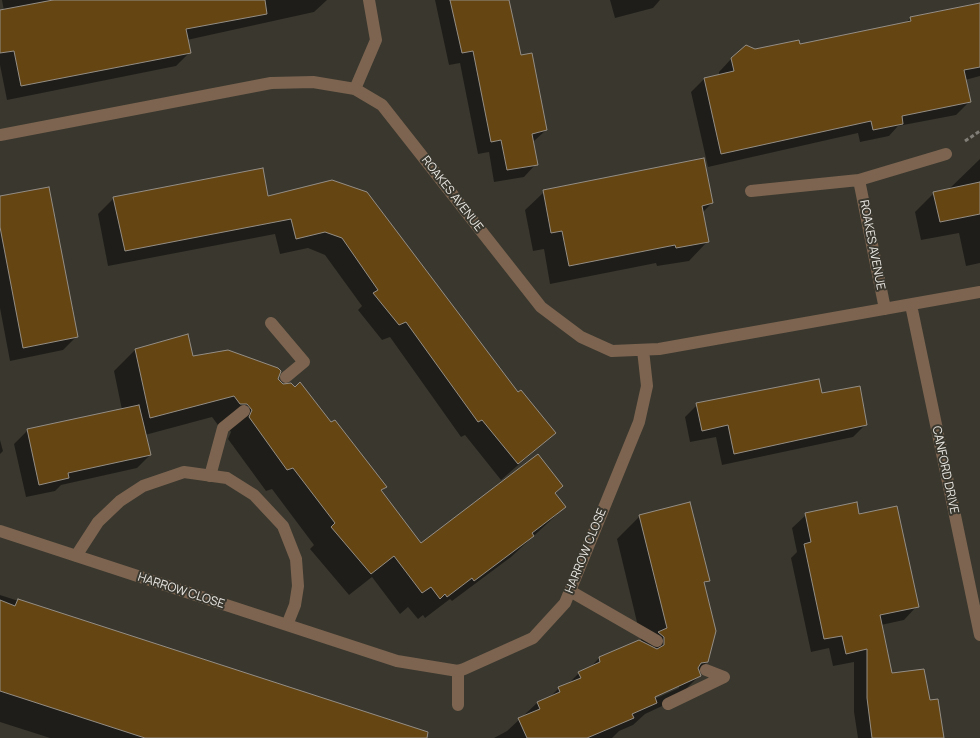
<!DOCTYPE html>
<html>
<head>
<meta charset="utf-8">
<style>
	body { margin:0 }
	canvas { display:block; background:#39372e }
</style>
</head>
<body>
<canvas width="980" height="738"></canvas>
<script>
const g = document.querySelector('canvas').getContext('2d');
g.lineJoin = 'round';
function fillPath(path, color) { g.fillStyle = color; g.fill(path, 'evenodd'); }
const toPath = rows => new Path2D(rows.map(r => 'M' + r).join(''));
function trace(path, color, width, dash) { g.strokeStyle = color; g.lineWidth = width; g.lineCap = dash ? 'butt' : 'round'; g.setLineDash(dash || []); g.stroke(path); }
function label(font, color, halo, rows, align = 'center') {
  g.font = font + ' Manrope,sans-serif'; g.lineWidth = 4; g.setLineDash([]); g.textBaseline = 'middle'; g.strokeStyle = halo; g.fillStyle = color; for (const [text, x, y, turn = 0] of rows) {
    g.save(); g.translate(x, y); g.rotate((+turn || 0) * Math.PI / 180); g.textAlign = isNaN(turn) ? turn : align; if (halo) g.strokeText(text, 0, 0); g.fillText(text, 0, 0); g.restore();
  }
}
const shadow = toPath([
	[2,0,327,0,314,12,187,40,190,52,176,66,7,100,0,65,0,11,4,11],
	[435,0,508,0,520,56,546,130,532,143,536,164,524,177,494,182,489,152,478,154,460,63,449,65],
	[610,0,660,0,653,8,615,18],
	[980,4,980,76,965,80,969,102,956,115,898,126,889,136,860,142,858,133,708,167,691,92,704,79,719,76,719,72,732,58,755,51,799,46,905,23,911,18],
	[980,159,980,263,966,266,959,233,921,240,915,212,934,193,948,190],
	[332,182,555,433,501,480,465,435,461,437,390,337,382,340,358,310,362,306,325,255,308,248,280,254,275,234,108,266,98,214,114,198,267,197],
	[544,192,712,203,702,213,707,242,689,261,657,266,656,263,550,284,544,249,533,251,525,210],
	[0,197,76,337,63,350,10,361,0,308],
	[187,336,192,357,277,379,330,424,385,487,381,492,421,545,562,486,555,494,565,507,511,557,452,601,450,599,425,618,423,615,418,619,408,607,400,614,372,577,349,595,310,549,314,545,272,489,266,491,228,439,231,432,226,425,218,425,212,417,145,435,150,455,137,468,61,485,55,491,26,497,14,444,28,430,122,410,114,371,135,350],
	[821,394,865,425,853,437,722,465,716,437,690,442,685,417,697,405],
	[0,440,3,451,0,454],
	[806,515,858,515,917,606,904,620,881,625,891,675,929,702,942,738,858,738,854,712,854,662,833,666,829,648,811,652,791,558,797,552,792,528],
	[640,516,708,580,703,585,707,662,698,671,698,677,675,700,645,714,633,725,619,731,612,738,494,738,507,731,537,703,548,699,559,688,567,685,579,673,590,668,599,658,639,641,642,643,617,539],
	[679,685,679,688,650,701,649,699],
	[0,595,412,728,408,738,50,738,0,722]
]);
const building = toPath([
	[53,0,265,0,267,14,186,29,191,53,21,86,14,51,0,53,0,10,53,0],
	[450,0,509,0,521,55,532,53,547,130,532,134,538,165,507,170,501,140,491,142,473,51,462,53,450,0],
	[980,3,980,67,964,70,971,102,902,116,903,124,873,130,871,121,721,154,704,78,734,71,731,58,746,45,755,49,799,40,800,44,911,21,910,17,980,3],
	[704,158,713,203,702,206,709,242,676,248,675,245,569,266,562,231,551,233,543,190,704,158],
	[263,168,268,196,332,180,367,192,518,392,521,390,556,433,518,464,482,420,478,422,406,322,399,325,373,293,378,290,342,238,325,232,296,239,291,219,125,251,113,197,263,168],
	[980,182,980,214,940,222,933,192,980,182],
	[49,187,78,337,23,348,0,227,0,196,49,187],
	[188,334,193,356,228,350,278,368,281,371,278,379,283,384,291,383,295,387,300,382,331,422,335,420,387,487,381,490,421,543,538,454,563,486,555,493,566,507,532,533,534,536,474,581,472,578,447,597,445,594,440,599,431,587,422,593,394,556,371,574,331,527,335,523,293,468,287,470,249,417,252,410,247,404,240,404,234,396,150,418,135,349,188,334],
	[819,379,822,393,860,386,867,425,734,454,728,425,702,431,696,403,819,379],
	[139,405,151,455,68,473,69,478,39,485,27,429,139,405],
	[690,502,710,581,704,582,716,631,708,662,701,663,698,668,701,676,655,697,657,703,632,714,634,718,587,738,527,738,518,718,540,709,537,702,560,692,558,687,581,678,578,672,600,662,599,657,639,640,657,649,664,645,664,637,658,632,667,628,639,515,690,502],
	[857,502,859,514,897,506,919,607,880,615,892,673,924,669,930,700,938,699,944,738,872,738,867,698,867,649,846,654,842,636,824,639,804,544,811,542,805,513,857,502],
	[18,599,428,732,427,738,145,738,0,691,0,600,15,606,18,599]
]);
const path = toPath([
	[965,141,980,131]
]);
const service = toPath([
	[355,89,376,40,369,0],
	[271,323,304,362,286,377],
	[210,476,223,428,244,411],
	[570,591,657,641],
	[668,704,724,677,706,670],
	[458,705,458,671]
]);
const minor = toPath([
	[0,135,271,83,313,82,355,89,382,105,541,307,581,337,612,351,659,349,980,292],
	[859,180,885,309],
	[751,191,859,180,946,154],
	[911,305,980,635],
	[0,531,397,661,458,671,464,669,533,638,565,603,639,422,647,386,643,350],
	[76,556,98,522,120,501,143,486,184,472,227,478,254,495,283,526,296,559,298,586,295,605,287,625]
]);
const streetNames = [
	["ROAKES AVENUE",452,194,52],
	["ROAKES AVENUE",872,245,79],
	["CANFORD DRIVE",945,470,78],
	["HARROW CLOSE",586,551,-68],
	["HARROW CLOSE",181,591,18]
];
fillPath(shadow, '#0007');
fillPath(building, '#654612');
trace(building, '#948d85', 1);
trace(path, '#807e77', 3, [4, 2.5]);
trace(service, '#7c6450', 12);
trace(minor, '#7c6450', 12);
label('12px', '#eae8e3', '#39372e', streetNames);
</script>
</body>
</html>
